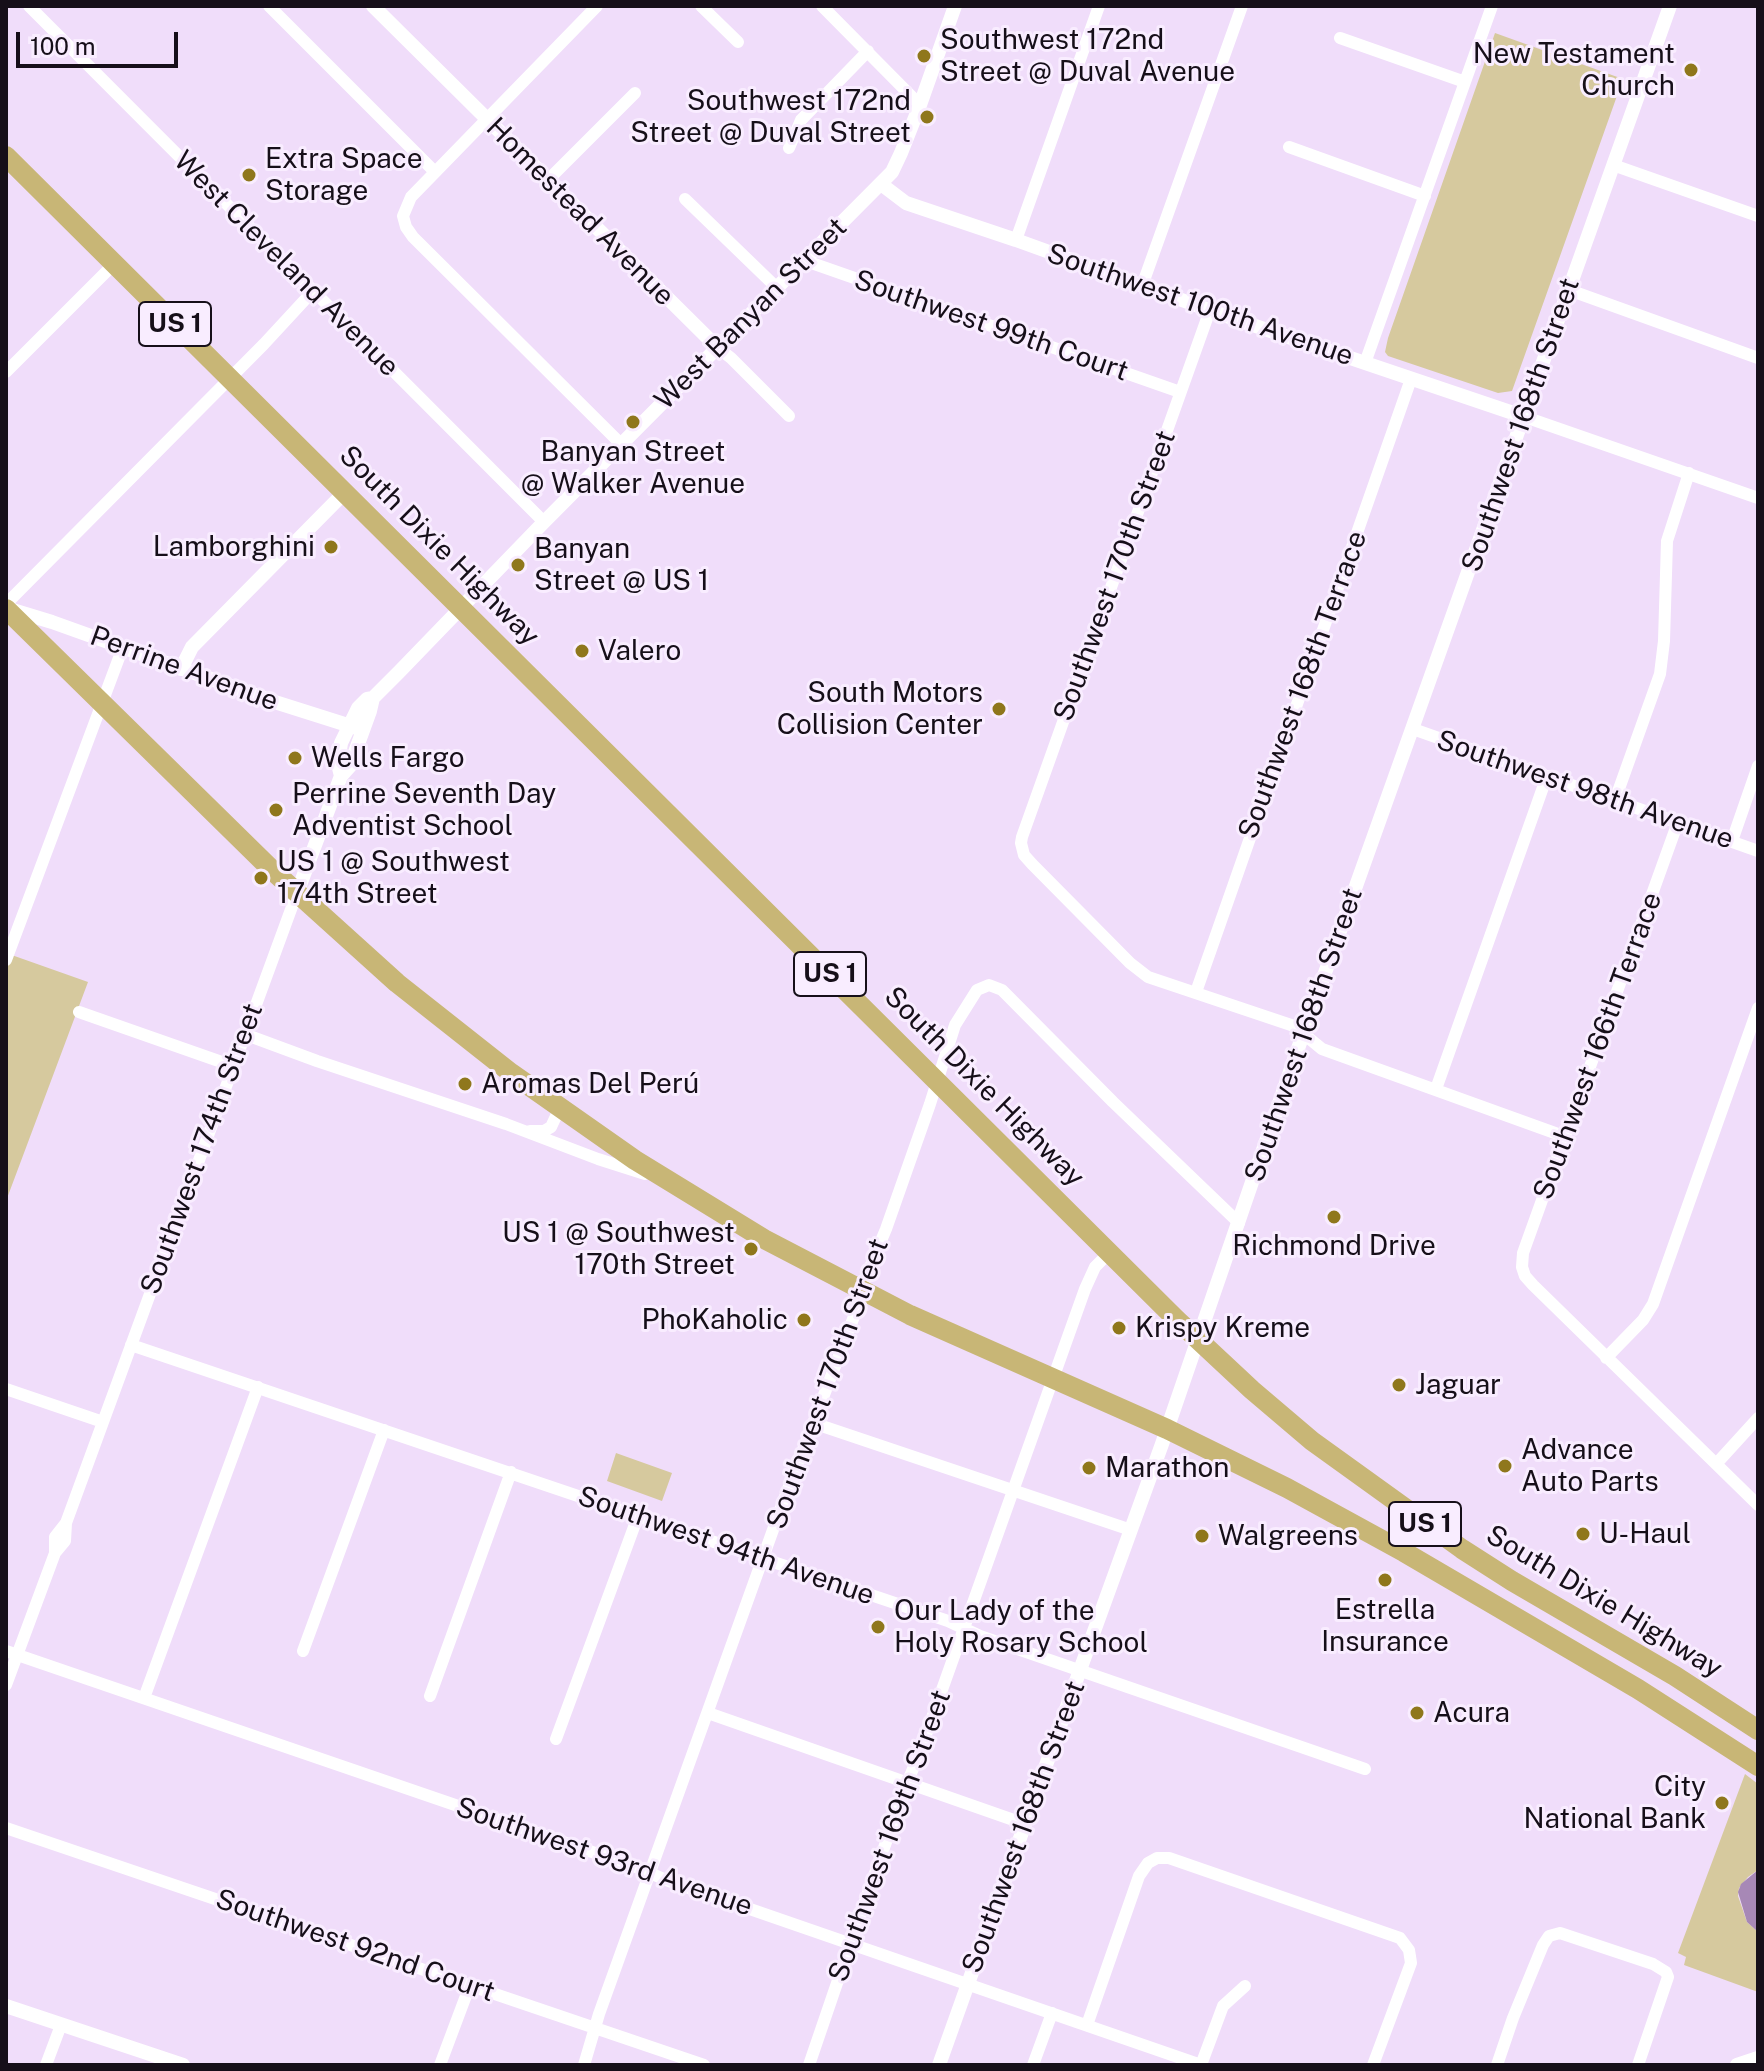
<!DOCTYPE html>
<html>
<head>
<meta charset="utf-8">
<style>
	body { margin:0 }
	#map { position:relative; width:1764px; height:2071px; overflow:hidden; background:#f0ddfa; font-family:"Public Sans",sans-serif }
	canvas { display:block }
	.frame { position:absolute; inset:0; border:8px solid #160f19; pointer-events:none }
	.scale { position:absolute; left:16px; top:32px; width:162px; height:36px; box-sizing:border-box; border:4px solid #160f19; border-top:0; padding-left:10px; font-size:24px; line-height:28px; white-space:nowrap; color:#160f19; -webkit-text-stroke:6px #f9edff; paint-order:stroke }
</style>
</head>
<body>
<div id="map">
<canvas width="1764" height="2071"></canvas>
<div class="frame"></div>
<div class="scale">100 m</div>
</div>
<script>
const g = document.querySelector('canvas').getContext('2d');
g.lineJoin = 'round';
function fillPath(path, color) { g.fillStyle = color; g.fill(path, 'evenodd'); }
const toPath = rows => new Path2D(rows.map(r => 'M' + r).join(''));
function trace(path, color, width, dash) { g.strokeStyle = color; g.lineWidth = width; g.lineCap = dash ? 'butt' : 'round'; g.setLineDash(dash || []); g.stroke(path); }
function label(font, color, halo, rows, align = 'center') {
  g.font = font + ' "Public Sans",sans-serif'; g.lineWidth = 6; g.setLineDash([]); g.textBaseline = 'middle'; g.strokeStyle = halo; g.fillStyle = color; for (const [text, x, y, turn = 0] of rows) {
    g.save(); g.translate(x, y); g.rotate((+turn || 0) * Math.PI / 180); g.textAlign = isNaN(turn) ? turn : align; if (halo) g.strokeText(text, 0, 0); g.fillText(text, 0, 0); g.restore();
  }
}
const green = toPath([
	[1495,33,1623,79,1512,391,1498,393,1388,356,1385,352,1388,338],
	[6,953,88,982,6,1201],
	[616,1453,672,1473,662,1501,607,1481],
	[1745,1774,1758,1784,1758,1870,1748,1877,1739,1888,1738,1896,1747,1922,1758,1932,1758,1992,1684,1965,1686,1957,1678,1953]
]);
const water = toPath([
	[1758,1870,1758,1932,1747,1922,1738,1892,1741,1884]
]);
const minor = toPath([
	[29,6,544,522],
	[269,6,435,172],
	[597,6,411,197,403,216,406,227,413,237,622,445],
	[701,6,738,42],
	[822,6,920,105],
	[1340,38,1465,82],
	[1289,147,1425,196],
	[789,148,801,120,868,51],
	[1613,165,1758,216],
	[548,180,635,93],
	[685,199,776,287],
	[1016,240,1099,6],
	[803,260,1180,392],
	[1142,286,1242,6],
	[1569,290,1758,358],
	[1210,310,1022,837,1021,843,1024,855,1032,864,1130,963,1148,977,1294,1026,1322,1049,1566,1137],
	[718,348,731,358,789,416],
	[1365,363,1492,6],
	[6,372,115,263],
	[1525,417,1758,498],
	[6,604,264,344,313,291],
	[1413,729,1758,851],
	[1615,800,1660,674,1664,641,1667,541,1689,473],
	[1678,822,1523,1253,1522,1267,1525,1276,1533,1285,1758,1505],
	[1732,841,1758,766],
	[6,960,123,647],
	[1196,992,1411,379],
	[79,1012,233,1066],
	[244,1034,317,1061,506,1124,598,1159,645,1174],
	[1436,1089,1547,776],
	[530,1131,544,1131,551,1127,557,1114,556,1106],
	[131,1345,948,1621,980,1636,1365,1769],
	[1606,1358,1643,1320,1653,1304,1758,1008],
	[6,1389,103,1422],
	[813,1423,1131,1530],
	[1717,1463,1758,1418],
	[55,1553,65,1541,66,1523],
	[6,1651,636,1867,666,1880,1201,2065],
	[303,1651,384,1430],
	[6,1685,55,1553,55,1537,66,1523,297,893],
	[430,1696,511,1472],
	[144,1698,258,1387],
	[708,1713,1025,1824],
	[556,1739,638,1516],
	[6,1828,704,2065],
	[1087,2025,1139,1876,1148,1863,1157,1858,1169,1858,1400,1938,1409,1950,1411,1963,1373,2065],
	[46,2065,61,2025],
	[440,2065,470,1985],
	[584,2065,599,2014,783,1502,858,1306,865,1279,886,1229,930,1104,955,1025,977,990,989,985,1002,990,1113,1102,1239,1223],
	[809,2065,863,1907,907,1783,918,1757,1085,1289,1095,1267,1110,1252],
	[1033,2065,1052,2013],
	[1201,2065,1223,2006,1245,1986],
	[1497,2065,1513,2018,1543,1945,1549,1936,1560,1933,1653,1964,1666,1972,1668,1977,1638,2065]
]);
const tertiary = toPath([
	[373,6,718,348],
	[881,184,906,203,1016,240,1226,316,1525,417],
	[6,608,52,622,278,703,357,728],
	[181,669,192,647,345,492],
	[373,698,370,711,350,766,341,776,338,764,341,743,358,708,367,699,373,698,399,672,544,522,892,172,901,153,920,105,955,6],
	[297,893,341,776],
	[6,2006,183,2065],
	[939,2065,1080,1670,1162,1444,1295,1057,1670,6],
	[1737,2065,1758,2058]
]);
const trunk = toPath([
	[6,156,1177,1320,1252,1390,1312,1441,1462,1549,1512,1581,1675,1676,1758,1730],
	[6,609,273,871,397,983,511,1073,635,1160,764,1239,910,1315,1167,1429,1287,1488,1404,1552,1638,1689,1758,1766]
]);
const markers = [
	[924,56,8,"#8f771c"],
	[1691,70,8,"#8f771c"],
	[927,117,8,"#8f771c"],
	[249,175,8,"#8f771c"],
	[633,422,8,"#8f771c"],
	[331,547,8,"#8f771c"],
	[518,565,8,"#8f771c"],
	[582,651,8,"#8f771c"],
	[999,709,8,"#8f771c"],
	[295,758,8,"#8f771c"],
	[276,810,8,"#8f771c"],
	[261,878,8,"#8f771c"],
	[465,1084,8,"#8f771c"],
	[1334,1217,8,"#8f771c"],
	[751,1249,8,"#8f771c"],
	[804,1320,8,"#8f771c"],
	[1119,1328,8,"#8f771c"],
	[1399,1385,8,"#8f771c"],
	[1505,1466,8,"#8f771c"],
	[1089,1468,8,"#8f771c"],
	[1583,1534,8,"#8f771c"],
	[1202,1536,8,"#8f771c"],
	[1385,1580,8,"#8f771c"],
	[878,1627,8,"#8f771c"],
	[1417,1713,8,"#8f771c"],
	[1722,1803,8,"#8f771c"]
];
const shields = [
	[175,324,72],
	[830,974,72],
	[1425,1524,72]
];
const shieldNames = [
	["US 1",175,324],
	["US 1",830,974],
	["US 1",1425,1524]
];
const poiNames = [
	["Southwest 172nd",940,40],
	["Street @ Duval Avenue",940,72],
	["New Testament",1675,54,"right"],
	["Church",1675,86,"right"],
	["Southwest 172nd",911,101,"right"],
	["Street @ Duval Street",911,133,"right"],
	["Extra Space",265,159],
	["Storage",265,191],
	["Banyan Street",633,452,"center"],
	["@ Walker Avenue",633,484,"center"],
	["Lamborghini",315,547,"right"],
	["Banyan",534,549],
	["Street @ US 1",534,581],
	["Valero",598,651],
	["South Motors",983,693,"right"],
	["Collision Center",983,725,"right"],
	["Wells Fargo",311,758],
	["Perrine Seventh Day",292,794],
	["Adventist School",292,826],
	["US 1 @ Southwest",277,862],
	["174th Street",277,894],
	["Aromas Del Perú",481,1084],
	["US 1 @ Southwest",735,1233,"right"],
	["170th Street",735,1265,"right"],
	["Richmond Drive",1334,1246,"center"],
	["PhoKaholic",788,1320,"right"],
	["Krispy Kreme",1135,1328],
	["Jaguar",1415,1385],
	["Advance",1521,1450],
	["Auto Parts",1521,1482],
	["Marathon",1105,1468],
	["U-Haul",1599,1534],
	["Walgreens",1218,1536],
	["Estrella",1385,1610,"center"],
	["Insurance",1385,1642,"center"],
	["Our Lady of the",894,1611],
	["Holy Rosary School",894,1643],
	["Acura",1433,1713],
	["City",1706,1787,"right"],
	["National Bank",1706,1819,"right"]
];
const streetNames = [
	["Homestead Avenue",580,212,45],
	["West Cleveland Avenue",286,264,45],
	["Southwest 100th Avenue",1200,305,19],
	["West Banyan Street",751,314,-45],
	["Southwest 99th Court",991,326,19],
	["Southwest 168th Street",1521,425,-71],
	["South Dixie Highway",439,546,45],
	["Southwest 170th Street",1115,576,-70],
	["Perrine Avenue",184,669,20],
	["Southwest 168th Terrace",1303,685,-70],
	["Southwest 98th Avenue",1585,790,19],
	["Southwest 168th Street",1304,1035,-71],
	["Southwest 166th Terrace",1598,1046,-70],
	["South Dixie Highway",984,1087,45],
	["Southwest 174th Street",202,1149,-70],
	["Southwest 170th Street",828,1384,-70],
	["Southwest 94th Avenue",726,1546,19],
	["South Dixie Highway",1604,1602,31],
	["Southwest 168th Street",1024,1827,-70],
	["Southwest 169th Street",890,1836,-70],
	["Southwest 93rd Avenue",604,1857,19],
	["Southwest 92nd Court",355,1946,19]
];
fillPath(green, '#d6c99e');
fillPath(water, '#a788b6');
trace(minor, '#fff', 12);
trace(tertiary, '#fff', 14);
trace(trunk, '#c8b676', 20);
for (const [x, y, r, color] of markers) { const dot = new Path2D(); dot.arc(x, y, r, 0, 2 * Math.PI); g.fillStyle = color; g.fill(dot); trace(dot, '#f9edff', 3); }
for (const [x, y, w] of shields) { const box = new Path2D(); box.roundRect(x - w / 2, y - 22, w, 44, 6); g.fillStyle = '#f9edff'; g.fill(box); trace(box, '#160f19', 2); }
label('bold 26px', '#160f19', null, shieldNames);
label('28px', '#160f19', '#f9edff', poiNames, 'left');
label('28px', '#160f19', '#f9edff', streetNames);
</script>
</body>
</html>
